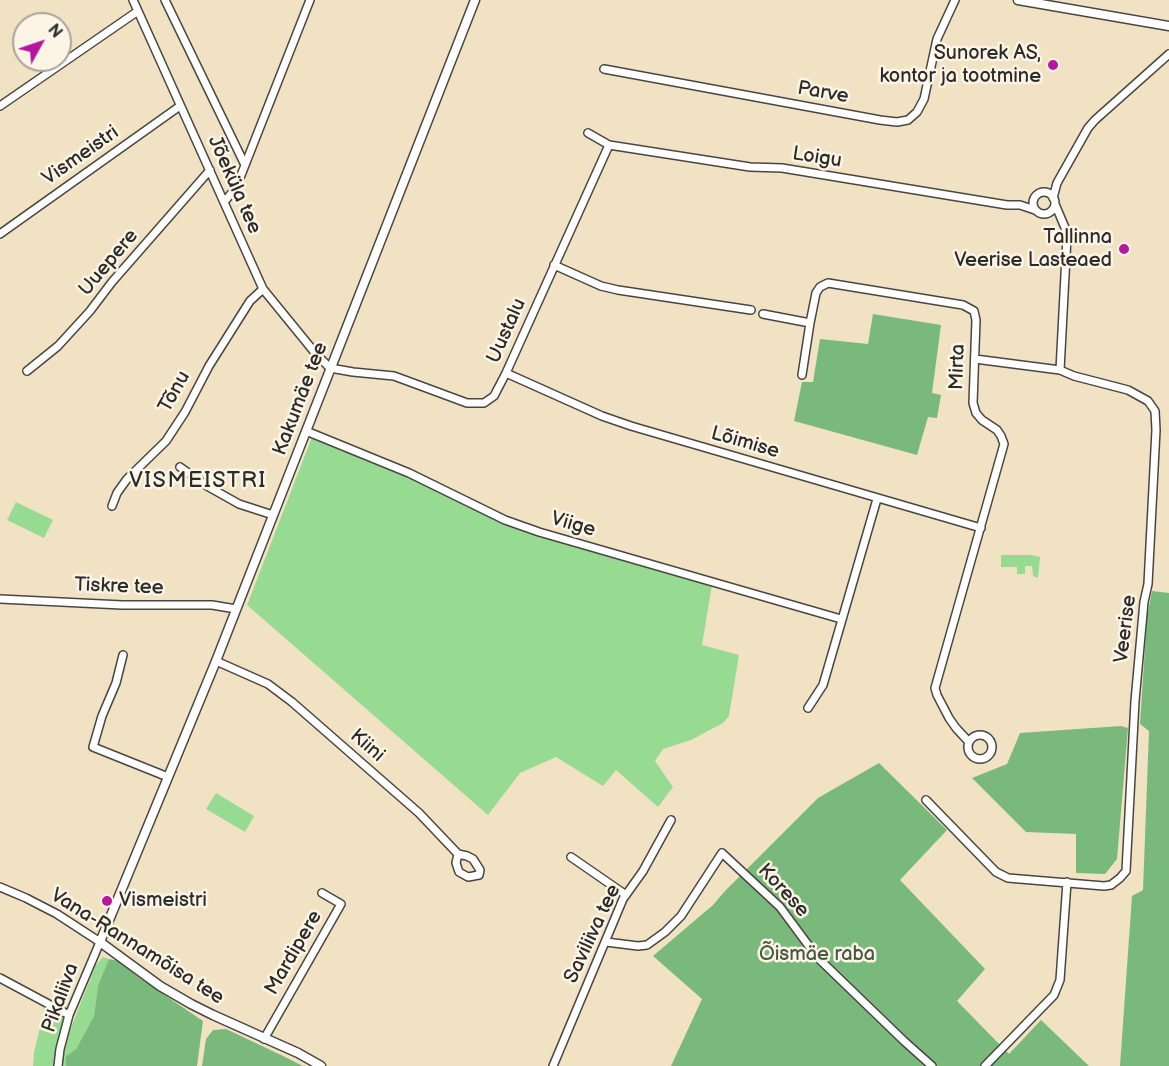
<!DOCTYPE html>
<html>
<head>
<meta charset="utf-8">
<style>
	body { margin:0 }
	#map { position:relative; width:1169px; height:1066px; overflow:hidden; background:#f1e2c4; font-family:"Balsamiq Sans",sans-serif }
	canvas { display:block }
	.north { position:absolute; left:12px; top:12px; width:60px; height:60px; box-sizing:border-box; background:#fcf5e5; border:2px solid #a8a49b; border-radius:50%; rotate:50deg; font-size:16px; font-weight:700; line-height:24px; text-align:center; color:#2b2b2b }
	.north::after { content:''; display:block; margin:auto; width:21px; height:27px; background:#b5179e; clip-path:polygon(50% 0,100% 100%,50% 72%,0 100%) }
</style>
</head>
<body>
<div id="map">
<canvas width="1169" height="1066"></canvas>
<div class="north">N</div>
</div>
<script>
const g = document.querySelector('canvas').getContext('2d');
g.lineJoin = 'round';
function fillPath(path, color) { g.fillStyle = color; g.fill(path, 'evenodd'); }
const toPath = rows => new Path2D(rows.map(r => 'M' + r).join(''));
function trace(path, color, width, dash) { g.strokeStyle = color; g.lineWidth = width; g.lineCap = dash ? 'butt' : 'round'; g.setLineDash(dash || []); g.stroke(path); }
function label(font, color, halo, rows, align = 'center') {
  g.font = font + ' "Balsamiq Sans",sans-serif'; g.lineWidth = 5; g.setLineDash([]); g.textBaseline = 'middle'; g.strokeStyle = halo; g.fillStyle = color; for (const [text, x, y, turn = 0] of rows) {
    g.save(); g.translate(x, y); g.rotate((+turn || 0) * Math.PI / 180); g.textAlign = isNaN(turn) ? turn : align; if (halo) g.strokeText(text, 0, 0); g.fillText(text, 0, 0); g.restore();
  }
}
const green = toPath([
	[312,437,394,469,505,524,536,534,712,585,702,645,739,655,729,716,723,723,691,740,663,749,655,761,673,787,658,807,616,770,603,786,556,757,520,773,488,815,247,605],
	[16,502,53,520,44,538,7,520],
	[1001,555,1031,555,1040,557,1038,578,1033,576,1032,566,1025,566,1025,574,1017,574,1017,567,1001,567],
	[216,793,254,816,245,832,206,809],
	[103,957,109,959,98,985,94,1016,76,1049,66,1056,66,1066,62,1066,63,1057,70,1030,96,965],
	[45,1006,65,1019,55,1054,54,1066,33,1066,34,1053]
]);
const forest = toPath([
	[873,314,941,325,932,393,941,395,937,418,928,417,917,455,794,421,802,382,813,382,820,339,868,344],
	[1152,591,1169,593,1169,1066,1120,1066,1132,896,1143,890,1149,731,1140,724,1147,617],
	[1121,726,1128,728,1117,859,1105,874,1076,873,1076,834,1026,832,972,778,1007,764,1020,733],
	[879,763,947,830,900,880,985,969,957,1001,1009,1054,1041,1020,1089,1066,671,1066,702,999,653,956,713,905,724,892,818,798],
	[109,959,118,961,138,977,203,1021,197,1066,66,1066,66,1056,76,1049,94,1016,98,985],
	[226,1029,281,1055,303,1066,202,1066,206,1039,213,1030]
]);
const minor = toPath([
	[133,0,263,289,316,354,330,368,353,372,394,376,467,403,484,403,494,396,506,373,609,145],
	[165,0,245,165],
	[604,69,880,120,897,122,908,120,917,112,924,99,937,39,955,0],
	[0,106,138,11],
	[588,133,609,145,750,167,782,168,1007,205,1020,205,1035,210],
	'1033 203a11 11 0 1 1 22 0a11 11 0 1 1-22 0Z',
	[1053,198,1057,183,1088,128,1095,120,1169,54],
	[224,202,236,188,310,0],
	[0,234,180,106],
	[554,265,601,286,618,290,751,310],
	[763,314,810,323,816,293,820,287,828,283,963,305,974,311,976,320,973,403,976,413,982,420,997,430,1001,436,1004,444,935,688,937,695,949,718,956,728,969,742],
	[975,359,1060,370],
	[27,371,58,346,90,311,112,282,210,170],
	[506,373,602,416,631,426,981,528],
	[802,375,810,323],
	[306,431,409,473,505,520,539,532,841,619],
	[180,467,207,486,239,504,273,515],
	[112,506,117,493,127,479,166,441,185,412,209,366,250,301,263,289],
	[0,599,122,605,212,605,236,609],
	[123,655,116,683,102,716,93,747,168,777],
	[216,661,268,684,292,702,419,813,458,854,467,856,473,859,480,870,479,875,468,877,459,872,456,863,458,854],
	[808,708,823,685,877,499],
	'968 747a12 12 0 1 1 24 0a12 12 0 1 1-24 0Z',
	[926,800,996,872,1008,878,1104,886,1111,885,1120,878,1126,871,1135,701,1144,602,1148,584,1156,430,1155,411,1148,401,1128,390,1074,376,1060,370,1067,237,1066,230,1055,204],
	[571,857,626,895],
	[0,887,26,898,57,914,100,942,69,1015,60,1049,58,1066],
	[606,942,638,946,647,945,665,932,681,916,722,853,780,907,817,957,904,1041,932,1066],
	[0,978,69,1015],
	[264,1039,341,904,322,893],
	[553,1066,623,899,643,871,671,820],
	[985,1066,1054,995,1060,980,1067,882]
]);
const tertiary = toPath([
	[1018,0,1169,26],
	[321,1066,298,1053,213,1015,191,1004,160,986,100,942,216,661,475,0]
]);
const markers = [
	[1053,65,6,"#b5179e"],
	[1124,249,6,"#b5179e"],
	[107,901,6,"#b5179e"]
];
const poiNames = [
	["Sunorek AS,",1041,54],
	["kontor ja tootmine",1041,77],
	["Tallinna",1112,238],
	["Veerise Lasteaed",1112,261],
	["Vismeistri",119,901,"left"]
];
const streetNames = [
	["Parve",823,93,10],
	["Vismeistri",81,156,-35],
	["Loigu",817,158,9],
	["Jõeküla tee",234,185,66],
	["Uuepere",109,263,-50],
	["Uustalu",507,331,-66],
	["Mirta",958,367,-88],
	["Tõnu",175,392,-61],
	["Kakumäe tee",301,399,-69],
	["Lõimise",745,443,16],
	["Viige",573,525,16],
	["Tiskre tee",119,587,2],
	["Veerise",1126,629,-83],
	["Kiini",367,746,41],
	["Korese",783,891,47],
	["Saviliiva tee",593,934,-65],
	["Vana-Rannamõisa tee",137,947,32],
	["Mardipere",294,953,-60],
	["Pikaliiva",61,998,-70]
];
const parkNames = [
	["Õismäe raba",817,955]
];
const quarterNames = [
	["VISMEISTRI",198,481]
];
fillPath(green, '#97da92');
fillPath(forest, '#79ba7c');
trace(minor, '#494642', 10);
trace(tertiary, '#494642', 11);
trace(minor, '#fff', 7);
trace(tertiary, '#fff', 8);
for (const [x, y, r, color] of markers) { const dot = new Path2D(); dot.arc(x, y, r, 0, 2 * Math.PI); g.fillStyle = color; g.fill(dot); trace(dot, '#fcf5e5', 2); }
label('20px', '#2b2b2b', '#fcf5e5', poiNames, 'right');
label('20px', '#2b2b2b', '#fcf5e5', streetNames);
label('20px', '#465745', '#fcf5e5', parkNames);
g.letterSpacing = '1.5px';
label('22px', '#2b2b2b', '#fcf5e5', quarterNames);
g.letterSpacing = '0px';
</script>
</body>
</html>
